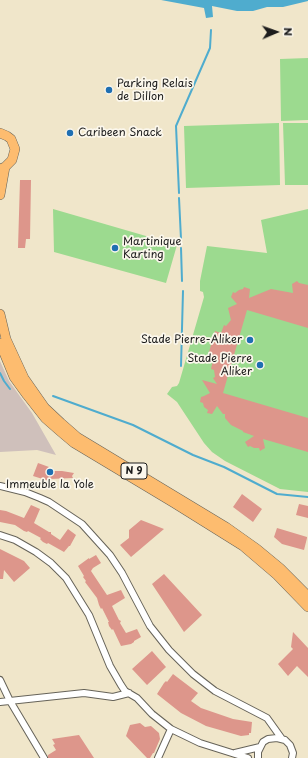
<!DOCTYPE html>
<html>
<head>
<meta charset="utf-8">
<style>
	body { margin:0 }
	#map { position:relative; width:308px; height:758px; overflow:hidden; background:#f0e6ca; font-family:"Playpen Sans",sans-serif }
	canvas { display:block }
	.north { position:absolute; left:256px; top:12px; width:40px; height:40px; -webkit-text-stroke:3px #fbf7ec; paint-order:stroke; rotate:88deg; font-size:11px; font-weight:700; line-height:16px; text-align:center; color:#1c1c1c }
	.north::after { content:''; display:block; margin:auto; width:14px; height:18px; background:#1c1c1c; clip-path:polygon(50% 0,100% 100%,50% 72%,0 100%) }
</style>
</head>
<body>
<div id="map">
<canvas width="308" height="758"></canvas>
<div class="north">N</div>
</div>
<script>
const g = document.querySelector('canvas').getContext('2d');
g.lineJoin = 'round';
function fillPath(path, color) { g.fillStyle = color; g.fill(path, 'evenodd'); }
const toPath = rows => new Path2D(rows.map(r => 'M' + r).join(''));
function trace(path, color, width, dash) { g.strokeStyle = color; g.lineWidth = width; g.lineCap = dash ? 'butt' : 'round'; g.setLineDash(dash || []); g.stroke(path); }
function label(font, color, halo, rows, align = 'center') {
  g.font = font + ' "Playpen Sans",sans-serif'; g.lineWidth = 3.5; g.setLineDash([]); g.textBaseline = 'middle'; g.strokeStyle = halo; g.fillStyle = color; for (const [text, x, y, turn = 0] of rows) {
    g.save(); g.translate(x, y); g.rotate((+turn || 0) * Math.PI / 180); g.textAlign = isNaN(turn) ? turn : align; if (halo) g.strokeText(text, 0, 0); g.fillText(text, 0, 0); g.restore();
  }
}
const industrial = toPath([
	[0,361,9,381,32,413,56,455,37,450,0,452]
]);
const green = toPath([
	[308,58,308,120,281,121,280,59],
	[279,123,280,185,186,188,184,126],
	[283,123,308,123,308,185,285,185],
	[53,209,177,245,166,283,54,252],
	[308,209,308,492,280,489,225,461,212,452,204,443,177,402,167,394,172,387,177,386,179,383,204,297,203,292,200,291,200,281,207,246,267,253,261,220]
]);
const water = toPath([
	[161,0,308,0,308,1,283,7,267,7,253,11,237,11,212,6,213,17,206,18,204,8]
]);
const stream = toPath([
	[179,193,176,126,210,48,211,30],
	[179,198,181,239],
	[181,248,182,281],
	[181,366,183,291],
	[0,373,4,381,10,389],
	[53,396,133,425,193,455,224,467,277,494,308,497]
]);
const building = toPath([
	[20,180,31,180,30,239,26,239,25,248,18,248],
	[297,281,299,283,308,285,308,328,247,310,223,393,308,418,308,452,263,439,265,448,260,451,259,448,254,448,250,446,248,447,245,442,254,436,243,432,243,431,231,425,225,418,225,414,223,414,217,406,212,414,207,413,208,410,204,407,203,403,200,402,201,397,204,396,210,393,202,380,217,384,213,378,215,377,214,370,211,369,213,360,207,359,215,331,221,333,224,325,226,326,231,320,228,308,237,304,231,297,233,292,235,293,239,290,243,289,244,287,250,289,249,298,271,289,293,293,292,284],
	[38,463,49,467,47,471,62,471,74,473,72,476,73,478,50,479,49,481,33,476],
	[242,494,262,509,253,522,233,507],
	[299,504,308,506,308,518,296,515],
	[31,505,40,509,34,523,49,532,51,532,51,534,60,540,68,529,76,535,70,546,69,546,64,552,48,543,47,544,43,542,40,539,41,538,28,531,27,532,24,531,15,525,0,522,0,510,6,511,24,518],
	[141,520,164,529,131,557,120,545,129,538,129,530],
	[277,528,307,537,307,538,304,550,282,544,274,537],
	[0,549,24,561,30,568,14,582,4,570,3,579,0,579],
	[96,555,101,563,93,568,91,571,107,595,121,590,125,598,112,606,119,620,121,621,120,623,126,633,137,629,141,637,134,641,134,642,131,644,121,646,113,629,112,630,109,626,108,622,109,622,102,608,101,609,99,605,97,598,85,582,86,581,83,577,84,576,78,566,89,558,89,559],
	[164,574,202,615,184,632,152,584],
	[293,632,308,648,308,677,297,666,288,676,278,664,293,649,291,647],
	[152,651,166,667,147,685,132,669],
	[173,674,198,693,191,701,201,708,233,719,252,722,251,733,249,733,249,735,241,736,206,726,181,713,157,694,164,683,166,681,167,682],
	[140,723,145,727,151,726,159,733,160,739,154,753,153,753,150,758,147,758,126,736,130,725],
	[79,735,94,758,48,758,48,755,56,750,53,745,55,744,52,739]
]);
const minor = toPath([
	[0,486,25,492,40,498,49,502,82,524,110,555,122,573,150,626,169,650,193,674,215,691,267,718,282,739],
	[0,535,15,540,36,552,51,563,66,578,89,615,110,666,121,685,125,691,137,698,152,714,171,729,200,743,248,758],
	[0,680,10,701,44,758],
	[0,702,84,693,113,697,129,693],
	[235,753,260,747],
	[158,758,171,729],
	[258,758,258,752,263,742,268,739,277,738,285,740,290,745,293,753,292,758]
]);
const primary = toPath([
	[0,133,7,136,11,139,15,149,12,160,5,167,0,169],
	[0,195,5,167],
	[0,314,6,339,24,378,45,408,61,423,77,437,226,527,257,549,280,568,308,596],
	[0,343,14,377,27,395,45,418,61,432,74,443,174,503,243,546,277,575,308,607]
]);
const markers = [
	[109,90,4,"#1f6fb2"],
	[70,133,4,"#1f6fb2"],
	[115,248,4,"#1f6fb2"],
	[250,340,4,"#1f6fb2"],
	[260,365,4,"#1f6fb2"],
	[50,472,4,"#1f6fb2"]
];
const shields = [
	[134,471,26]
];
const shieldNames = [
	["N 9",134,471]
];
const poiNames = [
	["Parking Relais",117,84],
	["de Dillon",117,97],
	["Caribeen Snack",78,133],
	["Martinique",123,242],
	["Karting",123,255],
	["Stade Pierre-Aliker",242,340,"right"],
	["Stade Pierre",252,359,"right"],
	["Aliker",252,372,"right"],
	["Immeuble la Yole",50,485,"center"]
];
fillPath(industrial, '#cfc0bb');
fillPath(green, '#9cda8f');
fillPath(water, '#4facce');
trace(stream, '#4facce', 2);
fillPath(building, '#dd968b');
trace(minor, '#666359', 8);
trace(primary, '#666359', 10);
trace(minor, '#fff', 6);
trace(primary, '#fdbc6f', 9);
for (const [x, y, r, color] of markers) { const dot = new Path2D(); dot.arc(x, y, r, 0, 2 * Math.PI); g.fillStyle = color; g.fill(dot); trace(dot, '#fbf7ec', 1.5); }
for (const [x, y, w] of shields) { const box = new Path2D(); box.roundRect(x - w / 2, y - 8, w, 16, 3); g.fillStyle = '#fbf7ec'; g.fill(box); trace(box, '#1c1c1c', 1); }
label('bold 10px', '#1c1c1c', null, shieldNames);
label('11px', '#1c1c1c', '#fbf7ec', poiNames, 'left');
</script>
</body>
</html>
